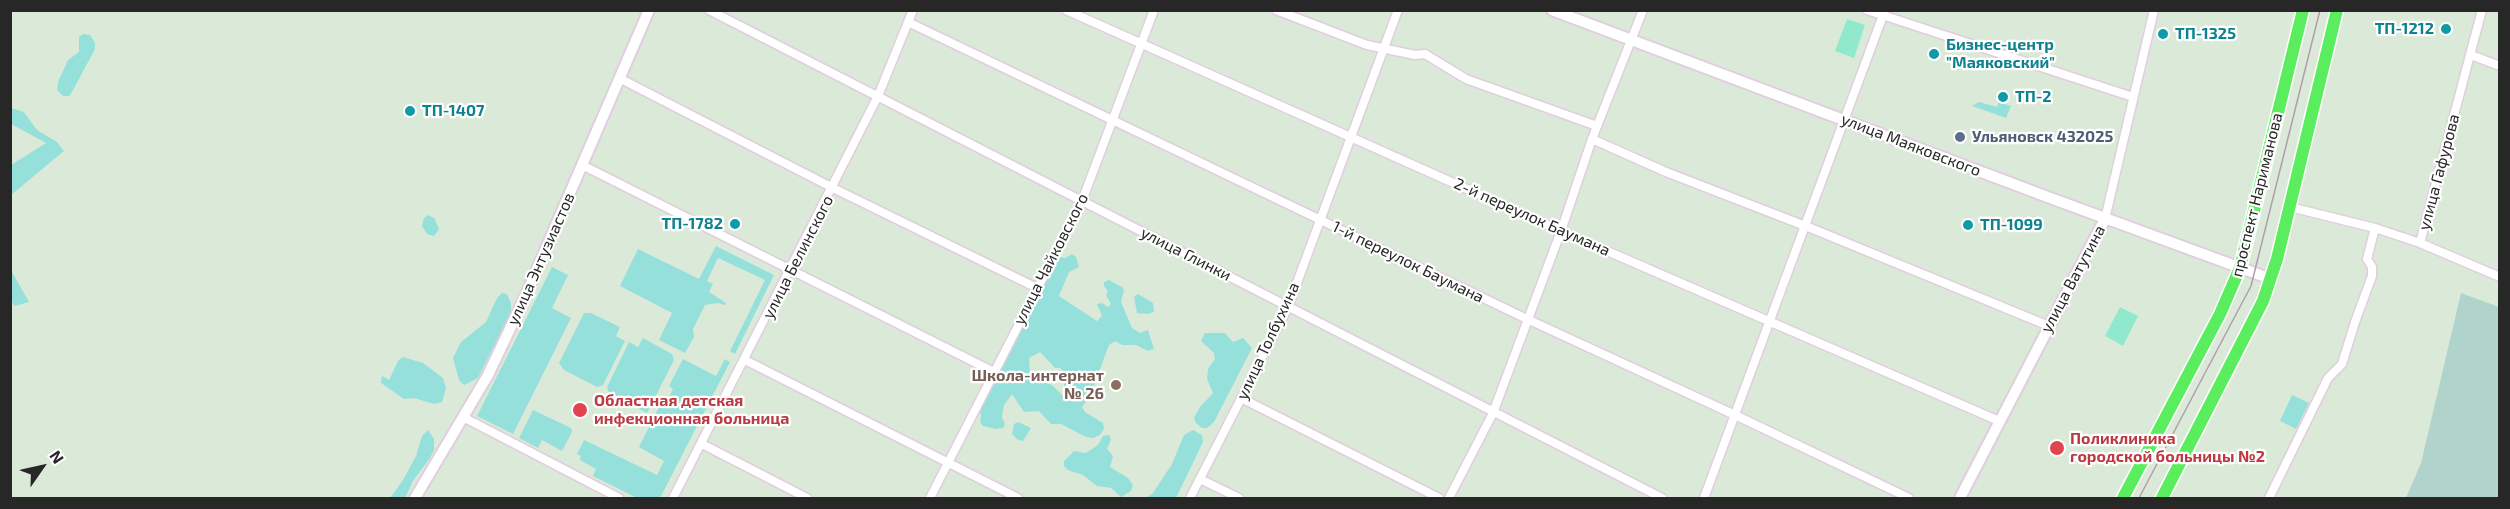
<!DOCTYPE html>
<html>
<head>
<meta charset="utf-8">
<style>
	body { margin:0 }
	#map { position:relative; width:2510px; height:509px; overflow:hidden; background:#dbead8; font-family:"Exo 2",sans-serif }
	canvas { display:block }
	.frame { position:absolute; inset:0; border:12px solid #272727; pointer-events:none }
	.north { position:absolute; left:12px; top:437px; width:60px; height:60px; -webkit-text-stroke:4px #fff; paint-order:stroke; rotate:56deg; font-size:16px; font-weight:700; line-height:24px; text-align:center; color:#272727 }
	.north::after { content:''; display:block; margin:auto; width:21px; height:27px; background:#272727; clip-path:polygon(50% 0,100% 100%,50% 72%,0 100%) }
</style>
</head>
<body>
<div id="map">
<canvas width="2510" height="509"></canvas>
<div class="frame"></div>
<div class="north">N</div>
</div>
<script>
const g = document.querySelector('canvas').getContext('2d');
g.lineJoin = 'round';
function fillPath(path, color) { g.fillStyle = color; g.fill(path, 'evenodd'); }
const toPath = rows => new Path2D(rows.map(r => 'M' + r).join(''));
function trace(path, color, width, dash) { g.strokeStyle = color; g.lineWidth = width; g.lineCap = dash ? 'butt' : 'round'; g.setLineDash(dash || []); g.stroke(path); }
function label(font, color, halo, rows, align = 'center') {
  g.font = font + ' "Exo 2",sans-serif'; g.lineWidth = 4.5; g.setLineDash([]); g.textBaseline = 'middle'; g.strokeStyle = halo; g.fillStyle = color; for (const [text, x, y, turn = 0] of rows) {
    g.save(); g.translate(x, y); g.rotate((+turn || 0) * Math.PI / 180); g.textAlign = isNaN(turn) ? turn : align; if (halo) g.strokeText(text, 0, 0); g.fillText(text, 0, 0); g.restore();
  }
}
const green = toPath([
	[83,34,90,35,95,43,95,49,72,92,69,96,63,96,57,90,58,82,68,60,79,52,79,37],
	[1979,102,1997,107,1999,102,2011,106,2006,118,1972,106],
	[11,108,24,112,37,130,57,142,64,151,11,195,11,165,46,143,11,124],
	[428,215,434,218,439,229,434,236,427,234,422,226,424,218],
	[716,246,774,275,735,354,730,351,765,280,718,258,707,281,713,284,709,292,726,303,725,305,718,303,705,305,693,329,694,337,685,353,659,340,672,313,620,286,638,249,699,279],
	[1072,254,1076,257,1079,267,1069,272,1059,296,1097,321,1102,316,1097,304,1102,303,1108,307,1111,304,1106,295,1108,291,1104,286,1104,282,1109,280,1122,287,1124,290,1121,302,1132,328,1140,333,1148,330,1154,349,1148,351,1136,345,1122,345,1115,341,1109,345,1089,398,1082,407,1085,412,1103,423,1104,429,1100,435,1093,438,1086,437,1061,424,1051,424,1039,411,1024,412,1012,394,1004,405,1002,417,1005,424,1003,428,996,429,983,426,980,422,981,415,979,408,1057,256,1065,258],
	[1040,352,1055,368,1060,368,1064,372,1064,397,1053,386,1030,372,1029,358],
	[552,267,568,275,552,308,571,318,513,434,477,416],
	[10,270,11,270,29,302,15,306,11,301],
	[502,293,507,294,511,303,511,312,478,378,464,385,459,380,453,358,461,342,486,322,497,298],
	[1138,294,1153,303,1154,312,1148,314,1137,313,1134,297],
	[584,313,591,313,620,327,616,336,625,341,603,385,597,387,564,370,559,363],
	[1205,333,1225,333,1233,342,1243,338,1252,348,1214,422,1207,428,1202,428,1196,423,1194,418,1200,407,1213,393,1207,379,1208,369,1215,359,1214,353,1201,341],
	[643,338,672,354,674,360,647,413,609,393,607,387,629,342,638,347],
	[403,357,423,363,443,378,446,388,442,402,434,404,414,398,404,399,381,383,382,376,389,380,398,361],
	[683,359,716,376,725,359,730,362,660,498,637,498,593,476,596,469,580,460,581,456,577,454,584,440,657,475,664,461,639,447,663,399,667,401,673,389,669,386],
	[2292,395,2309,403,2296,429,2280,421],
	[533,410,571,428,572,432,562,451,542,440,538,448,519,438],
	[1018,422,1031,428,1023,441,1018,440,1012,434,1014,424],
	[428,430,434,439,434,450,430,458,413,481,405,498,390,498,403,480,416,456,422,436],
	[1193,430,1202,435,1203,442,1176,498,1145,498,1153,493,1172,464,1184,435],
	[1109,435,1111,439,1107,449,1113,456,1110,467,1128,478,1133,485,1131,491,1121,497,1111,488,1097,486,1083,475,1068,470,1064,466,1064,461,1074,451,1086,453,1098,445,1103,436]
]);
const cemetery = toPath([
	[2461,293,2499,307,2499,498,2406,498,2421,463]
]);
const pitch = toPath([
	[1847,19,1865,25,1854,58,1835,51],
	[2120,307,2138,316,2123,346,2105,336]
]);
const minor = toPath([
	[709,10,1662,498],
	[1066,10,1561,231,1999,421],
	[1276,10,1367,45,1415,55,1425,54,1466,79,1597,126],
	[1867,10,2133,97],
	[908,22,1527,319,1735,415,1909,498],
	[2471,55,2500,66],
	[619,78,833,188,1037,288],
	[1592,139,1666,172,1813,229,2049,326],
	[582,165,994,372],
	[2290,207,2375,228],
	[2105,219,2154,10],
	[2420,243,2500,277],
	[745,360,1018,498],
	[1241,398,1439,498],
	[463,417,619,498],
	[702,444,807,498],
	[1200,479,1239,498],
	[673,498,878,96,913,10],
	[930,498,1082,201,1154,10],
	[1190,498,1288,307,1398,10],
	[1449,498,1493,413,1561,231,1592,139,1643,10],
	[1704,498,1885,10],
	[2269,498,2328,378,2342,364,2355,322,2372,276,2372,267,2367,259,2375,228,2420,243,2482,10]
]);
const tertiary = toPath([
	[1552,10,2053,199,2271,279],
	[415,498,488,375,525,297,649,10],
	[1960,498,2105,219]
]);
const primary = toPath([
	[2123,498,2220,314,2240,268,2303,10],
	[2162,498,2263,301,2277,259,2337,10]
]);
const tram = toPath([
	[2139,498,2251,286,2320,10]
]);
const markers = [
	[2446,29,6,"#0f9aa8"],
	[2163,34,6,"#0f9aa8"],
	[1934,54,6,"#0f9aa8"],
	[2003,97,6,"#0f9aa8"],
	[410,111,6,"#0f9aa8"],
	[1960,137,6,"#5c6f8a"],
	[735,224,6,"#0f9aa8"],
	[1968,225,6,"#0f9aa8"],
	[1116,385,6,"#8d6e63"],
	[580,410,8,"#e0444e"],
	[2057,448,8,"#e0444e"]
];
const cultureNames = [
	["ТП-1212",2434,29,"right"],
	["ТП-1325",2175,34],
	["Бизнес-центр",1946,45],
	["\"Маяковский\"",1946,63],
	["ТП-2",2015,97],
	["ТП-1407",422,111],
	["ТП-1782",723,224,"right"],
	["ТП-1099",1980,225]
];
const serviceNames = [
	["Ульяновск 432025",1972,137]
];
const streetNames = [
	["улица Маяковского",1911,145,21],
	["улица Гафурова",2439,172,-75],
	["проспект Нариманова",2257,195,-76],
	["2-й переулок Баумана",1532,217,24],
	["улица Глинки",1186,254,27],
	["улица Белинского",798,257,-63],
	["улица Энтузиастов",541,259,-66],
	["улица Чайковского",1051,259,-63],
	["1-й переулок Баумана",1408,262,26],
	["улица Ватутина",2073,279,-62],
	["улица Толбухина",1268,341,-65]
];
const educationNames = [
	["Школа-интернат",1104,376],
	["№ 26",1104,394]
];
const healthNames = [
	["Областная детская",594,401],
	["инфекционная больница",594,419],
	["Поликлиника",2070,439],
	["городской больницы №2",2070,457]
];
fillPath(green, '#95e0db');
fillPath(cemetery, '#b0d3cc');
fillPath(pitch, '#90e8cd');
trace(minor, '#e0cedf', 11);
trace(tertiary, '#e0cedf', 14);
trace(primary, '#fff', 15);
trace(minor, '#fff', 8);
trace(tertiary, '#fff', 10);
trace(primary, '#5aee5e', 12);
trace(tram, '#b29caf', 1.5);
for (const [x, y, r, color] of markers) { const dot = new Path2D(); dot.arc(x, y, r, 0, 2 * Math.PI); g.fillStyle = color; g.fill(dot); trace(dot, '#fff', 2); }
label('bold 16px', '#0d838f', '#fff', cultureNames, 'left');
label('bold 16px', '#4e5e75', '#fff', serviceNames, 'left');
label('16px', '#272727', '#fff', streetNames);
label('bold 16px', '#785e54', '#fff', educationNames, 'right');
label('bold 16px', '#be3a42', '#fff', healthNames, 'left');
</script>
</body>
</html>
